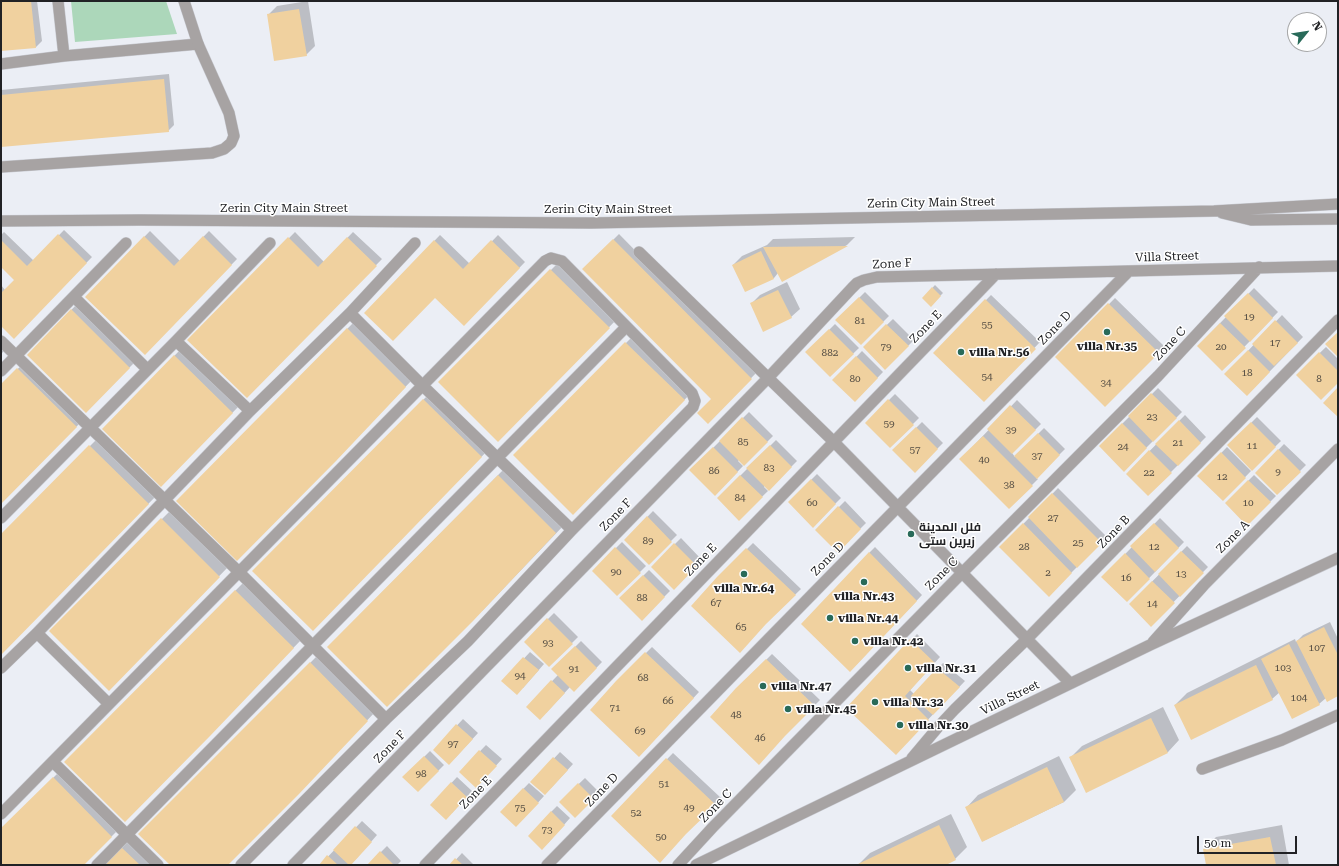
<!DOCTYPE html>
<html>
<head>
<meta charset="utf-8">
<style>
	body { margin:0 }
	#map { position:relative; width:1339px; height:866px; overflow:hidden; background:#ebeef5; font-family:"Roboto Serif",serif }
	canvas { display:block }
	.frame { position:absolute; inset:0; border:2px solid #212225; pointer-events:none }
	.north { position:absolute; left:1287px; top:12px; width:40px; height:40px; box-sizing:border-box; background:#fff; border:1px solid #a6a7a8; border-radius:50%; rotate:60deg; font-size:11px; font-weight:700; line-height:16px; text-align:center; color:#212225 }
	.north::after { content:''; display:block; margin:auto; width:14px; height:18px; background:#286a59; clip-path:polygon(50% 0,100% 100%,50% 72%,0 100%) }
	.scale { position:absolute; left:1197px; top:836px; width:100px; height:18px; box-sizing:border-box; border:2px solid #212225; border-top:0; padding-left:5px; font-size:12px; line-height:14px; white-space:nowrap; color:#212225; -webkit-text-stroke:3px #fff; paint-order:stroke }
</style>
</head>
<body>
<div id="map">
<canvas width="1339" height="866"></canvas>
<div class="frame"></div>
<div class="north">N</div>
<div class="scale">50 m</div>
</div>
<script>
const g = document.querySelector('canvas').getContext('2d');
g.lineJoin = 'round';
function fillPath(path, color) { g.fillStyle = color; g.fill(path, 'evenodd'); }
const toPath = rows => new Path2D(rows.map(r => 'M' + r).join(''));
function trace(path, color, width, dash) { g.strokeStyle = color; g.lineWidth = width; g.lineCap = dash ? 'butt' : 'round'; g.setLineDash(dash || []); g.stroke(path); }
function label(font, color, halo, rows, align = 'center') {
  g.font = font + ' "Roboto Serif",Cairo,serif'; g.lineWidth = 3; g.setLineDash([]); g.textBaseline = 'middle'; g.strokeStyle = halo; g.fillStyle = color; for (const [text, x, y, turn = 0] of rows) {
    g.save(); g.translate(x, y); g.rotate((+turn || 0) * Math.PI / 180); g.textAlign = isNaN(turn) ? turn : align; if (halo) g.strokeText(text, 0, 0); g.fillText(text, 0, 0); g.restore();
  }
}
const green = toPath([
	[71,1,166,1,177,34,75,42]
]);
const shadow = toPath([
	[1,1,37,1,42,41,36,47,1,50],
	[308,1,315,46,306,55,268,15,277,6],
	[169,74,174,125,168,131,1,146,1,90],
	[64,230,92,257,14,337,1,325,1,285,5,290,15,280,1,266,1,235,4,232,34,261],
	[150,231,180,261,209,231,237,259,145,353,86,297],
	[295,232,324,262,353,232,382,259,247,397,189,340],
	[619,234,733,350,760,369,708,422,712,399,584,269],
	[440,235,470,264,498,235,525,262,464,325,435,297,365,313],
	[855,237,847,245,782,280,778,273,774,278,746,291,733,265,742,256,767,245,773,239],
	[560,261,618,318,498,441,439,382],
	[787,282,800,309,791,317,751,304,760,295],
	[935,285,943,293,931,305,923,298],
	[1254,288,1278,312,1222,370,1198,346],
	[865,292,889,316,861,344,837,320],
	[991,295,1040,342,984,401,934,353],
	[1115,298,1164,346,1105,406,1057,357],
	[77,304,135,362,86,411,28,355],
	[1282,315,1303,337,1247,395,1226,374],
	[893,319,914,340,885,369,864,347],
	[356,320,414,378,237,560,177,501],
	[835,324,859,348,830,376,807,352],
	[635,334,693,391,573,514,514,455],
	[1,346,5,350,1,354],
	[1326,347,1338,359,1338,382,1297,375],
	[180,350,238,407,161,486,103,429],
	[862,351,883,372,855,401,834,380],
	[24,363,82,421,1,503,1,385],
	[1158,388,1182,412,1124,470,1100,446],
	[432,391,490,448,313,630,253,571],
	[895,394,919,418,890,447,866,423],
	[1017,400,1041,424,1012,453,1015,457,1044,428,1065,449,1036,478,1038,479,1009,508,961,459],
	[749,412,773,436,744,465,739,460,738,461,743,466,715,495,691,470],
	[1185,415,1206,437,1148,495,1127,474],
	[1257,417,1281,441,1252,469,1229,445],
	[922,422,943,443,915,471,894,450],
	[99,437,157,495,1,654,1,535],
	[776,440,797,461,769,489,765,485,764,487,768,491,739,519,718,498],
	[1284,444,1306,465,1277,494,1256,473],
	[1227,447,1251,471,1223,500,1199,476],
	[507,466,565,524,482,611,328,647],
	[817,474,841,498,813,526,789,502],
	[1254,475,1276,496,1247,525,1226,503],
	[1058,488,1107,537,1049,595,1001,547],
	[845,501,866,523,838,551,816,530],
	[171,510,228,567,109,690,50,631],
	[653,511,677,535,649,563,625,540],
	[1160,518,1184,542,1127,601,1103,577],
	[681,538,702,560,674,588,652,567],
	[622,542,646,566,617,595,593,571],
	[753,543,801,589,771,618,718,578],
	[1187,546,1208,567,1151,625,1130,604],
	[875,547,922,595,856,665,869,553],
	[649,570,670,591,642,619,621,598],
	[244,582,302,639,125,821,65,762],
	[554,613,578,637,549,666,525,642],
	[1330,622,1338,639,1338,695,1326,698,1319,704,1280,692,1272,699,1175,705,1187,693,1295,639,1296,642,1303,635],
	[917,634,940,657,910,690,914,694,943,663,965,681,896,753,848,708],
	[581,641,602,662,574,691,570,687,546,713,527,707,558,675,553,669],
	[652,647,699,692,645,750,617,682],
	[530,652,544,664,523,688,503,681],
	[319,654,376,711,307,784,227,865,171,865,140,834],
	[772,654,820,700,791,729,737,689],
	[1163,707,1179,740,1168,752,1070,758,1082,746],
	[463,719,478,733,455,758,434,750],
	[486,745,502,759,482,781,460,772],
	[430,751,444,765,418,791,404,777],
	[560,752,573,764,551,788,532,782],
	[673,753,721,798,692,827,612,816],
	[1059,756,1076,790,1064,802,983,841,967,807,978,795],
	[62,769,120,828,83,865,1,865,1,830],
	[457,777,472,791,452,813,431,805],
	[585,778,599,792,575,817,560,802],
	[529,783,544,796,522,820,501,812],
	[557,806,570,818,548,843,551,812],
	[951,814,967,847,955,859,943,865,858,865,870,853],
	[362,821,377,835,356,859,350,865,320,865],
	[1282,825,1289,865,1207,865,1204,849,1216,837],
	[127,842,152,865,106,865],
	[387,846,401,861,397,865,368,865],
	[462,853,474,865,451,865]
]);
const building = toPath([
	[1,1,31,1,36,48,1,51],
	[299,9,307,56,274,61,267,14],
	[164,79,169,132,1,147,1,95],
	[58,234,87,263,14,339,1,326,1,293,14,280,1,267,1,240,27,266],
	[144,236,174,266,203,236,232,265,145,355,85,297],
	[288,237,318,267,347,237,377,266,247,398,187,340],
	[613,239,752,379,708,424,697,413,711,399,582,269],
	[434,240,463,269,491,240,520,268,464,326,435,298,393,341,364,313],
	[848,246,782,282,763,247],
	[761,251,774,279,745,292,732,265],
	[550,269,610,328,498,442,438,382],
	[932,287,941,296,931,307,922,298],
	[778,290,792,318,763,332,750,303],
	[1248,293,1273,318,1250,342,1224,316],
	[859,297,884,322,861,345,835,320],
	[985,299,1036,349,984,402,933,353],
	[1108,303,1159,353,1105,407,1055,357],
	[71,309,130,368,86,413,27,355],
	[1275,320,1298,343,1274,366,1252,344],
	[1220,323,1246,348,1222,371,1197,346],
	[886,324,909,346,885,370,863,347],
	[347,328,406,387,336,461,237,561,176,501],
	[829,329,854,354,830,377,805,352],
	[1338,332,1338,357,1325,344],
	[625,342,685,400,573,515,513,455],
	[1248,350,1270,372,1247,396,1224,374],
	[1319,352,1338,371,1338,383,1321,400,1296,375],
	[174,355,233,413,161,487,102,429],
	[856,356,878,378,855,402,832,380],
	[17,368,77,427,1,504,1,384],
	[1338,387,1338,417,1323,403],
	[1151,393,1177,418,1153,442,1128,416],
	[423,399,482,457,313,631,252,571],
	[888,399,914,425,890,448,865,423],
	[1010,405,1036,430,1012,454,987,429],
	[742,417,768,442,744,466,719,441],
	[1179,420,1201,443,1178,466,1155,444],
	[1251,422,1276,447,1252,471,1227,445],
	[1122,423,1147,448,1124,472,1099,446],
	[916,427,938,449,915,473,892,450],
	[1038,433,1060,455,1037,479,1014,456],
	[983,436,1033,486,1009,509,959,459],
	[89,445,149,504,1,655,1,534],
	[770,445,792,467,769,491,746,468],
	[713,447,738,472,715,496,689,470],
	[1278,449,1301,472,1277,495,1255,473],
	[1149,450,1172,473,1148,496,1126,474],
	[1221,452,1246,478,1223,501,1197,476],
	[498,475,556,533,473,621,387,707,327,647],
	[740,475,763,497,739,521,717,498],
	[811,479,836,504,813,528,788,502],
	[1248,480,1271,502,1247,526,1225,503],
	[1052,493,1102,543,1077,568,1028,517],
	[838,506,861,529,838,553,815,530],
	[647,516,672,542,649,565,624,540],
	[161,518,220,577,109,691,49,631],
	[1023,523,1072,573,1049,597,999,547],
	[1154,523,1179,548,1155,572,1130,546],
	[674,543,697,566,674,590,651,567],
	[615,547,641,573,617,596,592,571],
	[746,548,796,595,766,624,740,653,691,606,717,577],
	[1181,551,1204,573,1180,597,1158,574],
	[869,552,917,601,850,672,801,624],
	[1125,553,1150,579,1127,602,1101,577],
	[643,575,665,597,642,621,619,598],
	[1152,581,1175,603,1151,627,1129,604],
	[235,590,294,648,210,736,125,822,64,762],
	[547,618,573,644,549,667,524,642],
	[1324,627,1338,655,1338,696,1327,702,1296,641],
	[910,639,935,663,905,696,929,720,896,755,846,708],
	[1289,644,1320,705,1292,719,1261,659],
	[575,646,597,668,574,692,551,669],
	[645,652,694,698,639,757,590,710,616,681],
	[523,657,539,670,517,695,501,681],
	[766,659,815,706,785,736,759,765,710,717,736,688],
	[310,662,368,721,299,794,228,865,170,865,138,834],
	[1256,665,1273,700,1191,740,1174,705],
	[937,668,960,687,933,715,911,696],
	[551,680,565,693,540,720,526,707],
	[1151,718,1168,753,1086,793,1069,757],
	[456,724,473,739,449,765,433,750],
	[479,750,497,766,476,788,459,772],
	[424,756,439,771,418,792,402,777],
	[553,757,568,770,545,795,530,782],
	[666,758,716,805,686,834,660,863,611,816],
	[1047,767,1064,802,982,842,965,807],
	[53,777,112,837,84,865,1,865,1,828],
	[451,782,467,797,446,820,430,805],
	[578,783,594,799,575,818,559,802],
	[523,788,539,803,516,827,500,812],
	[551,811,565,825,542,850,528,836],
	[939,825,956,860,946,865,856,865],
	[355,826,372,842,351,865,349,865,333,850],
	[1270,837,1276,865,1206,865,1203,849],
	[121,847,140,865,104,865],
	[380,851,394,865,367,865],
	[327,855,338,865,319,865],
	[455,858,463,865,449,865]
]);
const minor = toPath([
	[58,1,64,56],
	[1,64,64,56,198,44,229,113,234,136,231,143,224,149,212,153,1,167],
	[639,252,833,441,1070,683],
	[74,297,147,369],
	[350,313,423,386,572,530],
	[1,341,239,572,386,719],
	[176,341,250,411],
	[1,371,126,243],
	[1,518,176,341,270,243],
	[37,633,109,704],
	[1153,642,1204,585,1338,449],
	[1,668,37,633,250,411,350,313,415,243],
	[912,758,939,726,955,709,1026,640,1338,320],
	[53,762,158,865],
	[1202,769,1282,740,1338,715],
	[1,814,545,261,551,258,562,261,692,393,695,401,693,407,572,530,468,641,386,719,241,865],
	[97,865,626,327],
	[293,865,768,378,852,288,857,283,864,280,877,277,1338,266],
	[425,865,996,274],
	[547,865,1129,271],
	[678,865,713,827,961,574,1158,376,1259,267],
	[696,865,1150,645,1338,558]
]);
const tertiary = toPath([
	[184,1,198,44],
	[1222,213,1251,220,1338,219],
	[1,221,140,220,591,223,1214,211,1338,204]
]);
const markers = [
	[1107,332,4,"#286a59"],
	[961,352,4,"#286a59"],
	[911,534,4,"#286a59"],
	[744,574,4,"#286a59"],
	[864,582,4,"#286a59"],
	[830,618,4,"#286a59"],
	[855,641,4,"#286a59"],
	[908,668,4,"#286a59"],
	[763,686,4,"#286a59"],
	[875,702,4,"#286a59"],
	[788,709,4,"#286a59"],
	[900,725,4,"#286a59"]
];
const numberNames = [
	["19",1249,317],
	["81",860,321],
	["55",987,325],
	["17",1275,343],
	["79",886,347],
	["20",1221,347],
	["882",830,353],
	["18",1247,373],
	["54",987,377],
	["80",855,379],
	["8",1319,379],
	["34",1106,383],
	["23",1152,417],
	["59",889,424],
	["39",1011,430],
	["85",743,442],
	["21",1178,443],
	["11",1252,446],
	["24",1123,447],
	["57",915,450],
	["37",1037,456],
	["40",984,460],
	["83",769,468],
	["86",714,471],
	["9",1278,472],
	["22",1149,473],
	["12",1222,477],
	["38",1009,485],
	["84",740,498],
	["60",812,503],
	["10",1248,503],
	["27",1053,518],
	["89",648,541],
	["25",1078,543],
	["28",1024,547],
	["12",1154,547],
	["90",616,572],
	["2",1048,573],
	["13",1181,574],
	["16",1126,578],
	["88",642,598],
	["67",716,603],
	["14",1152,604],
	["65",741,627],
	["93",548,643],
	["107",1317,648],
	["103",1283,668],
	["91",574,669],
	["94",520,676],
	["68",643,678],
	["104",1299,698],
	["66",668,701],
	["71",615,708],
	["48",736,715],
	["69",640,731],
	["46",760,738],
	["97",453,744],
	["98",421,774],
	["51",664,784],
	["75",520,808],
	["49",689,808],
	["52",636,813],
	["73",547,830],
	["50",661,837]
];
const streetNames = [
	["Zerin City Main Street",931,203,-1],
	["Zerin City Main Street",284,208],
	["Zerin City Main Street",608,209],
	["Villa Street",1167,257,-2],
	["Zone F",892,264,-3],
	["Zone E",926,327,-46],
	["Zone D",1055,328,-46],
	["Zone C",1170,344,-47],
	["Zone F",616,515,-46],
	["Zone B",1114,532,-46],
	["Zone A",1233,537,-45],
	["Zone D",828,559,-46],
	["Zone E",701,560,-46],
	["Zone C",942,574,-45],
	["Villa Street",1010,698,-26],
	["Zone F",390,747,-46],
	["Zone D",602,790,-46],
	["Zone E",476,793,-46],
	["Zone C",716,806,-46]
];
const poiNames = [
	["villa Nr.35",1107,346,"center"],
	["villa Nr.56",969,352],
	["فلل المدينة",919,527],
	["زیرین ستی",919,541],
	["villa Nr.64",744,588,"center"],
	["villa Nr.43",864,596,"center"],
	["villa Nr.44",838,618],
	["villa Nr.42",863,641],
	["villa Nr.31",916,668],
	["villa Nr.47",771,686],
	["villa Nr.32",883,702],
	["villa Nr.45",796,709],
	["villa Nr.30",908,725]
];
fillPath(green, '#acd7ba');
fillPath(shadow, '#0003');
fillPath(building, '#f0d19f');
trace(minor, '#c7c9d0', 12);
trace(tertiary, '#c7c9d0', 12);
trace(minor, '#a7a3a3', 11);
trace(tertiary, '#a7a3a3', 11);
for (const [x, y, r, color] of markers) { const dot = new Path2D(); dot.arc(x, y, r, 0, 2 * Math.PI); g.fillStyle = color; g.fill(dot); trace(dot, '#fff', 1.5); }
label('10px', '#554e44', null, numberNames);
label('12px', '#212225', '#fff', streetNames);
label('bold 12px', '#212225', '#fff', poiNames, 'left');
</script>
</body>
</html>
